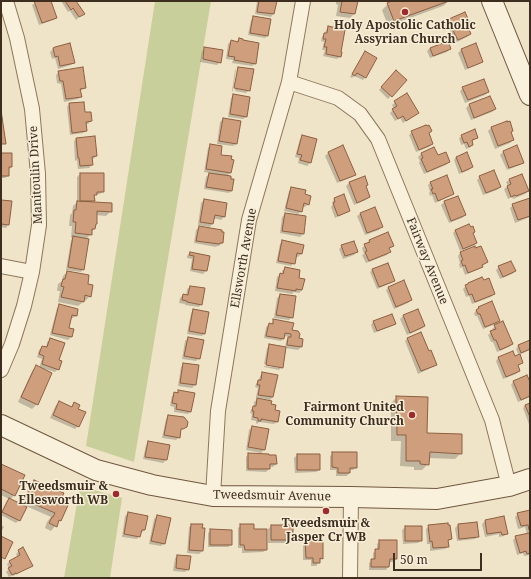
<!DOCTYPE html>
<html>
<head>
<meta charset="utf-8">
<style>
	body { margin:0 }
	#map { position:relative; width:531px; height:579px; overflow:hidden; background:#f0e4c8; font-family:"Noto Serif",serif }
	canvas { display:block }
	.frame { position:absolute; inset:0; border:2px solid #3d2e20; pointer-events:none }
	.scale { position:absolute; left:393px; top:553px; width:89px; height:18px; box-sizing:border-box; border:2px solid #3d2e20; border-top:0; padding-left:5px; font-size:12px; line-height:14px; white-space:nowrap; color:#3d2e20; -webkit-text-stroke:3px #f7eed8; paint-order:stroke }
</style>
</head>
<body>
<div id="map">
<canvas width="531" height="579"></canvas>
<div class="frame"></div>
<div class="scale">50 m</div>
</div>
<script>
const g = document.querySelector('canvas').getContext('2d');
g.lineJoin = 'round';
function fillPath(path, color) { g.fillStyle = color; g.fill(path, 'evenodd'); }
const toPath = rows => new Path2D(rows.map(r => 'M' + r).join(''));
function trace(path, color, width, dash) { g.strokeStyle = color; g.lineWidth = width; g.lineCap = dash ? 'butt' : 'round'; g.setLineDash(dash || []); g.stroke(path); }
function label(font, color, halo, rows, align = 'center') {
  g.font = font + ' "Noto Serif",serif'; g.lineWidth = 3; g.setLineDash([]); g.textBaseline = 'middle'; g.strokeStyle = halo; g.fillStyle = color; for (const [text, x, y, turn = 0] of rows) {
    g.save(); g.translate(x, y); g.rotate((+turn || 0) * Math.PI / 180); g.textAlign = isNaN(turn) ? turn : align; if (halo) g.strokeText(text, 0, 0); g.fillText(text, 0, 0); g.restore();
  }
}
const green = toPath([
	[155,1,211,1,134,462,86,446],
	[80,486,122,498,110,578,64,578]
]);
const shadow = toPath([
	[37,1,50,1,56,18,53,20,39,25,32,5],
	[61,1,79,1,76,3,83,13,76,20,70,11,68,12],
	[257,1,276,1,273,14,271,17,255,14],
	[336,1,357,1,354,14,350,18,336,16,338,5,336,4],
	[394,1,449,1,443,6,388,26,382,10,388,4],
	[254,17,268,35,265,38,248,35,251,20],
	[443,23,469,23,466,26,470,34,467,37,455,43,449,29,443,31,440,26],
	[329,27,340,57,337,59,323,56,325,50,322,50,324,42,321,41,322,37,325,33,326,30],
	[239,39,255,64,252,66,232,63,233,60,226,59,228,44,231,41,236,42],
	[447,42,450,49,447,52,430,58,427,51,430,48],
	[475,44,482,62,479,64,465,70,458,53,461,50],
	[205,48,220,62,217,65,200,62,202,51],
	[53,49,74,63,71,65,58,69,55,58,52,59,50,52],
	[365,52,365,78,363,80,354,76,352,78,350,77,363,55],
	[238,68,249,90,246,93,235,91,238,69,236,69],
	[236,69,233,91,232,91,235,70],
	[396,71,406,80,388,99,379,90],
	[59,72,85,88,82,90,80,91,80,97,78,99,64,102,61,84,57,83,56,75],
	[463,88,488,92,485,95,465,103,460,91],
	[406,94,418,113,403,123,400,118,395,121,390,113,394,109,392,105],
	[234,95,246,117,243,119,228,117,231,98],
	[490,97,495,109,492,112,471,120,466,108,469,105],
	[69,104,84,114,91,121,88,124,86,124,86,131,83,133,70,135,67,107],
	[223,119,236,144,233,146,217,144,220,122],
	[506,122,513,140,510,143,495,149,488,131,491,128],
	[412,132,428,134,432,144,429,147,416,152,409,135],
	[303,136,310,163,307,166,298,163,299,158,295,157,300,139],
	[462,136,477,138,471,142,472,145,469,148,466,149,464,144,461,145,459,138],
	[76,139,96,156,93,159,91,159,92,165,89,168,78,169,77,160,75,161,74,141],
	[210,145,220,155,230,173,227,176,232,190,229,193,204,189,206,177,210,173,204,172,208,148],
	[343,147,354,174,352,177,337,183,325,156,328,153],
	[516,147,522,162,520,165,507,170,500,155,503,152],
	[434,148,437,157,449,162,446,165,424,174,419,163,420,161,418,157,421,154],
	[1,154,11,167,8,170,8,176,5,178,1,178],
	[456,157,472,167,469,170,459,174,454,160],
	[80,174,103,174,103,191,100,194,96,194,93,197,94,200,91,203,111,211,106,216,96,215,94,229,91,232,91,234,85,240,83,269,81,272,66,270,71,240,73,238,71,238,72,226,69,226,70,215,72,213,73,206,77,202,77,177],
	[364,177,367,185,365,187,369,197,366,200,354,205,346,186,349,183],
	[480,177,500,187,497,190,483,195,477,180],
	[509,180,528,191,525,194,513,199,512,197,508,199,504,189,508,186,506,182],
	[431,182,453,194,450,196,435,203,432,195,430,196,429,193,430,192,428,185],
	[292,188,304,195,308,204,305,207,302,206,301,211,298,214,284,211,289,191],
	[458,197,465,215,462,218,449,223,441,205,444,202],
	[335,199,349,210,346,213,335,218,331,207,333,204,332,202],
	[530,199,530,217,515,223,510,208,513,205],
	[204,200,226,204,224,217,221,220,213,218,212,224,210,227,198,225,201,203],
	[1,201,8,225,6,228,1,227],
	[285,214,303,234,300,237,280,233,282,217],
	[360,214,381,227,379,230,365,235,357,216],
	[199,227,222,243,219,246,217,246,216,247,194,243,196,230],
	[456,230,476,243,473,246,460,251,453,233],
	[387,233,393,246,388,249,389,252,387,255,366,263,362,255,364,254,362,248,369,241],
	[282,241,301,254,298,257,296,256,294,263,291,266,276,263,280,244],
	[342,246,357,252,354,255,343,259,339,249],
	[474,248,487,262,479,269,465,275,462,267,460,268,459,264,460,263,458,256,460,253],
	[190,253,208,256,206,271,203,274,190,271,192,259,187,258,187,256],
	[499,267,515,271,512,274,500,279,496,270],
	[285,268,297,279,303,280,302,290,299,293,294,292,292,294,275,291,277,277,280,274,282,274,282,271],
	[373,269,394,281,391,283,377,289,370,272],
	[67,272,86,285,90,296,85,301,83,300,83,302,78,306,58,302,60,291,57,291,58,284,62,281,63,276],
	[483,282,494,294,491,297,472,304,469,296,466,297,463,289,468,284],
	[190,287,201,304,199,307,185,305,185,304,179,303,180,298,183,295,186,296,187,289],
	[389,287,411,300,408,303,394,309,386,290],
	[280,295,292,317,289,320,274,318,277,298],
	[492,302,499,321,496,324,483,329,477,316,475,316,474,313,479,308],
	[60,305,76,316,73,318,71,318,68,329,73,330,71,337,68,340,50,335,57,308],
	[193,310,205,333,202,336,187,334,191,313],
	[417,310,424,326,421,329,407,335,400,319,403,316],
	[274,320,291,331,298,339,302,340,301,347,298,350,285,348,281,368,281,366,264,364,267,348,270,346,285,348,286,341,289,337,284,336,284,338,281,341,264,338,266,327,269,324,271,325],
	[373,322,395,324,392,326,374,333,371,325],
	[495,326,512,344,509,347,497,352,493,342,491,342,488,335,493,331,492,329],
	[188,338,199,358,196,361,182,359,185,341],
	[408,338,428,353,436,365,433,367,418,374,405,341],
	[50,340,58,361,58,369,55,372,45,369,37,404,32,409,18,402,32,371,36,366,39,368,42,359,37,357,39,350,42,347,46,348,47,342],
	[530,341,530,350,519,355,522,362,517,366,519,371,516,374,503,379,496,361,498,358,512,353,514,357,519,356,516,349,518,346],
	[184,364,198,366,195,385,192,388,178,386,181,367],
	[264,366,281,368,279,370,264,367],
	[263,373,273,397,270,400,256,397,258,388,255,387,256,384,259,380,260,376],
	[513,382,530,385,530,397,518,402,511,385],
	[179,391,190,412,188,414,174,412,174,407,170,406,172,396],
	[397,397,426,434,461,453,455,459,428,458,428,464,422,470,414,470,414,467,400,466,401,441,391,441,391,403],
	[259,398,258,400,270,404,274,411,277,422,274,424,259,422,257,424,256,423,256,421,251,420,252,414,250,413,251,410,254,407,254,402],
	[59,402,71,407,74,403,77,409,78,426,75,429,50,418,56,405],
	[530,404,530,427,523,408,525,405],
	[169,416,186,426,180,431,179,437,176,440,162,438,166,419],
	[252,427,267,430,264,450,261,453,246,450,249,430],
	[149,442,169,445,166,460,163,463,143,459,146,445],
	[333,453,356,467,353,470,349,470,349,473,347,476,336,476,336,470,330,470,330,456],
	[248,454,276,464,273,467,269,466,269,469,266,472,246,471,246,457],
	[297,455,319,470,316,472,295,473,294,458],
	[1,465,14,495,10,500,21,505,30,485,34,481,60,500,60,520,51,531,45,528,47,522,51,517,26,506,19,520,16,523,1,515,1,513,6,502,9,499,1,495],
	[530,511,530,532,528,532,530,541,530,555,524,556,523,553,517,555,513,540,516,537,527,534,525,527,518,529,515,517,518,514],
	[128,513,146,516,144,530,141,533,140,533,139,536,137,539,122,537,125,516],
	[157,516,164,544,161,546,149,544,154,519],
	[504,517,507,533,504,536,499,537,499,534,485,537,482,524,485,521],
	[476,523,478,536,475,539,457,541,455,528,458,525],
	[1,525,4,527,1,532],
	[192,525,202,551,199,554,187,553,189,527],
	[241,525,253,530,266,550,263,552,242,553,242,548,238,548,238,528],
	[271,526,292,540,289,543,268,543,268,529],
	[429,526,451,539,447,542,448,547,445,549,430,551,430,544,427,544,426,529],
	[405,527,421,540,418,543,403,544,402,530],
	[211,530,231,545,228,547,208,547,208,533],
	[306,541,322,558,316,566,311,566,311,560,303,560,303,544],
	[380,541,396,541,396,559,393,562,388,562,388,567,386,570,369,570,369,563,373,560,373,553,377,550,377,544],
	[19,551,31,565,28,568,13,576,13,575,9,577,6,572,9,569,7,564,10,561,18,558,16,554],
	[178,556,188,569,185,572,173,571,175,558]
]);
const building = toPath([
	[34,1,51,1,57,18,42,23,34,1],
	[65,1,76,1,85,14,79,17,73,8,71,10,65,1],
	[259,1,277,1,274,14,257,12,259,1],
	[342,1,358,1,355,14,340,12,342,1],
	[391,1,449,1,394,21,387,3,391,1],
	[465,12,470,23,467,25,471,34,458,40,451,27,445,29,442,22,465,12],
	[253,16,271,19,268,36,250,33,253,16],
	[328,26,345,30,341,52,342,52,341,57,326,54,327,47,324,47,326,39,323,39,324,33,327,33,328,26],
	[239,38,243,39,243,40,259,43,256,64,234,60,235,57,228,56,231,40,238,42,239,38],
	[448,41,451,49,433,56,430,48,448,41],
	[70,43,75,63,60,66,58,56,55,57,53,48,55,47,70,43],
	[476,43,483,62,468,68,461,49,476,43],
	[204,47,223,50,221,63,203,59,204,47],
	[365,51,377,58,366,78,357,73,355,76,352,74,365,51],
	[83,67,86,88,80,89,82,97,66,99,63,81,60,81,58,71,83,67],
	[238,67,254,69,250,91,234,88,238,67],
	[396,70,407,80,392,97,381,87,396,70],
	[484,79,489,92,468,100,462,87,484,79],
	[407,93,419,113,406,121,403,116,398,119,392,109,397,106,394,101,407,93],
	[233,94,250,97,247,117,230,114,233,94],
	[490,96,496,109,474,118,469,104,490,96],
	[84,102,85,112,91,112,92,121,86,122,87,131,72,133,69,103,84,102],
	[1,110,6,144,1,144,1,110],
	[223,118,241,121,237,144,219,141,223,118],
	[507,121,507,122,510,121,513,131,511,132,514,140,498,146,491,127,507,121],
	[426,125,427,126,429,125,432,131,429,133,433,144,419,150,411,131,426,125],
	[475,129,478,138,472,140,473,145,469,147,467,142,464,143,461,135,475,129],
	[302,135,317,139,311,163,300,160,302,155,297,154,302,135],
	[95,136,97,156,92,157,93,165,80,166,79,158,78,158,76,138,95,136],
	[210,144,222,146,221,155,232,156,231,159,234,160,231,173,206,169,210,144],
	[343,145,356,175,340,181,328,152,343,145],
	[517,145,524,163,509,168,503,151,517,145],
	[434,147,438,155,446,152,450,162,427,172,421,159,423,158,421,153,434,147],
	[467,152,473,167,462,172,456,157,467,152],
	[1,153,12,153,12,167,9,167,9,176,1,176,1,153],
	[494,170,501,187,486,193,479,176,494,170],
	[80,173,104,173,104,192,97,192,97,195,94,195,95,201,80,201,80,173],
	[209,173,231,176,231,179,234,179,232,191,206,187,209,173],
	[522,174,529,191,516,196,515,195,511,197,507,186,511,184,509,179,522,174],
	[447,175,454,194,438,201,435,193,433,194,431,189,433,189,430,182,447,175],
	[365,176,368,185,366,186,370,197,357,203,349,182,365,176],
	[291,187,306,190,305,194,311,196,309,205,304,203,302,212,286,208,291,187],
	[344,194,350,211,338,216,333,203,335,202,334,198,344,194],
	[458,196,466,215,451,221,444,201,458,196],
	[530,198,530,216,518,220,512,204,530,198],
	[204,199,227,203,225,217,215,215,213,224,200,222,204,199],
	[1,200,12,201,9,225,1,224,1,200],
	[77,201,112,203,112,212,97,211,97,224,96,224,95,229,92,229,92,235,75,233,76,222,73,222,74,210,76,210,77,201],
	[375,207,383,227,367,233,360,213,375,207],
	[285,213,306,216,304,234,282,231,285,213],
	[469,224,471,227,473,226,475,232,473,233,477,243,463,249,455,230,469,224],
	[199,226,222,230,222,232,224,232,223,243,220,243,219,244,196,241,199,226],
	[388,232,394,246,389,248,391,252,369,261,365,252,367,251,364,244,370,242,369,240,388,232],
	[73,236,89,239,84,270,68,267,73,236],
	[282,240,304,245,302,254,297,253,295,264,278,261,282,240],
	[354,241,358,252,345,256,341,245,354,241],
	[475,246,475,248,481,246,488,262,482,265,483,267,468,273,465,265,463,266,461,261,463,260,460,252,475,246],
	[190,252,210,256,207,271,192,269,194,256,189,255,190,252],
	[511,261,516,271,503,277,498,266,511,261],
	[388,263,395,281,379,287,372,269,388,263],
	[285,267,300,270,299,278,305,279,302,290,296,289,296,291,277,288,280,273,283,274,285,267],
	[67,271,89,275,88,284,93,285,91,297,85,295,84,302,61,297,64,287,61,286,63,279,65,279,67,271],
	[482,277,484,280,489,278,495,294,475,302,472,294,469,295,465,285,468,284,468,283,482,277],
	[404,280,412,300,396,307,388,287,404,280],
	[190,286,205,288,202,305,187,302,187,301,182,300,183,294,188,295,190,286],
	[280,294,296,296,293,318,276,315,280,294],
	[492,301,500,321,485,327,480,314,478,314,476,310,479,308,478,307,492,301],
	[59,304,78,309,77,316,72,315,69,328,74,329,72,337,52,333,59,304],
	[193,309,209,312,205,334,189,331,193,309],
	[418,309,425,326,410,333,403,315,418,309],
	[392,314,396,324,377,331,373,321,392,314],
	[273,319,294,323,292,330,298,331,300,334,299,338,303,339,302,347,287,345,288,337,291,337,291,334,285,333,284,339,266,336,269,323,273,324,273,319],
	[503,321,513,344,500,350,496,340,494,340,490,331,496,329,494,325,503,321],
	[421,332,429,351,431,350,437,365,421,371,407,338,421,332],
	[188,337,204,340,200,359,184,356,188,337],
	[50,338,65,343,59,360,62,361,59,370,42,364,44,356,39,354,42,346,47,347,50,338],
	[530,340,530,349,521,353,518,345,530,340],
	[269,344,286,347,283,368,266,365,269,344],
	[513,351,515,356,520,354,523,363,518,365,520,371,506,377,498,357,513,351],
	[183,363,199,365,196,385,180,383,183,363],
	[36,365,52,373,38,405,21,397,36,365],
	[262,372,278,375,273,397,258,395,260,385,257,385,258,380,261,380,262,372],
	[527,375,530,382,530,396,521,400,513,381,527,375],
	[178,390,195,393,191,412,176,409,177,404,172,403,174,392,178,393,178,390],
	[396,396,428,397,427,433,462,434,462,454,430,452,429,465,420,464,420,461,406,461,406,435,397,435,396,396],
	[257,398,272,401,271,404,276,405,275,410,280,411,278,422,261,419,261,421,258,421,258,418,253,417,254,411,252,411,253,406,256,406,257,398],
	[59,401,72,407,74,402,80,405,78,409,86,412,79,427,53,415,59,401],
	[530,403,530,417,525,405,530,403],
	[168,415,184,417,188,422,187,427,183,429,181,429,180,438,164,435,168,415],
	[252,426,269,429,265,450,248,447,252,426],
	[148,441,170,445,167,460,145,457,148,441],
	[332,452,357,452,357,468,350,468,350,473,338,473,338,468,332,467,332,452],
	[248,453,269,454,269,455,276,455,277,464,270,464,270,469,248,469,248,453],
	[297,454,320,454,320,470,297,470,297,454],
	[1,464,25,475,15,496,1,489,1,464],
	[34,480,64,493,61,499,69,503,61,521,59,520,57,527,49,523,52,517,53,517,55,513,25,500,34,480],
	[9,498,27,507,20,521,2,512,9,498],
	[530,510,530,530,529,530,528,525,521,526,517,513,530,510],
	[128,512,148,516,145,530,142,530,140,537,124,534,128,512],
	[157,515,171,518,165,544,151,541,157,515],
	[504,516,508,534,502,535,501,532,487,534,485,520,504,516],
	[477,522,479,537,459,539,458,524,477,522],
	[448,523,448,525,450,525,452,539,448,540,449,547,433,548,432,541,430,542,428,525,448,523],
	[191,524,203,524,202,528,205,528,203,551,189,550,191,524],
	[240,524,254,524,254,529,267,529,267,550,245,550,244,545,240,545,240,524],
	[271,525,293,525,293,540,271,540,271,525],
	[405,526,422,526,422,541,405,541,405,526],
	[210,529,232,530,232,545,210,545,210,529],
	[529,533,530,537,530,553,527,554,526,551,520,553,515,536,529,533],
	[1,536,13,542,5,559,1,557,1,536],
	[305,540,323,540,323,559,320,558,320,563,313,563,313,558,306,558,305,540],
	[379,540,397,540,397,559,390,559,389,567,371,567,371,559,375,559,375,549,379,549,379,540],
	[23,547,33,566,16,574,16,573,12,575,8,568,12,566,9,561,20,555,18,550,23,547],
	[177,555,191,556,189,570,176,568,177,555]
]);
const street = toPath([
	[289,82,338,98,360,114,378,139,492,420,509,486],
	[1,266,32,272],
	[1,370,12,344,24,306,32,272,39,225,38,174,32,109,17,38,6,1],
	[213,496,218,411,249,220,289,82,303,1],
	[350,578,351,497]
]);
const secondary = toPath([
	[492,1,530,95],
	[1,425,96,470,152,485,213,496,351,497,437,499,509,486,530,479]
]);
const markers = [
	[405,12,4,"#9e2a2b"],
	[412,415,4,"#9e2a2b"],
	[116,494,4,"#9e2a2b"],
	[326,511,4,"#9e2a2b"]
];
const poiNames = [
	["Holy Apostolic Catholic",405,26],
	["Assyrian Church",405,40],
	["Fairmont United",404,408,"right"],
	["Community Church",404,422,"right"],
	["Tweedsmuir &",108,487,"right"],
	["Ellesworth WB",108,501,"right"],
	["Tweedsmuir &",326,524],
	["Jasper Cr WB",326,538]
];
const streetNames = [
	["Manitoulin Drive",36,175,-93],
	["Ellsworth Avenue",244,258,-80],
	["Fairway Avenue",427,261,68],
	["Tweedsmuir Avenue",272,496,1]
];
fillPath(green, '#c9cf9b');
fillPath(shadow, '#0003');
fillPath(building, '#cf9f7d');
trace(building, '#8d5f41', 1);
trace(street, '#8d765c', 16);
trace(secondary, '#6f573f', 22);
trace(street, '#faf1dc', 14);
trace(secondary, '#faf1dc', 20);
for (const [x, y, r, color] of markers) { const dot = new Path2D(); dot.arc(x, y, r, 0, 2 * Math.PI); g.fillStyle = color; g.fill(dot); trace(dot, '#f7eed8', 1.5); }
label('bold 12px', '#3d2e20', '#f7eed8', poiNames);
label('12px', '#3d2e20', '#f7eed8', streetNames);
</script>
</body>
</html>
